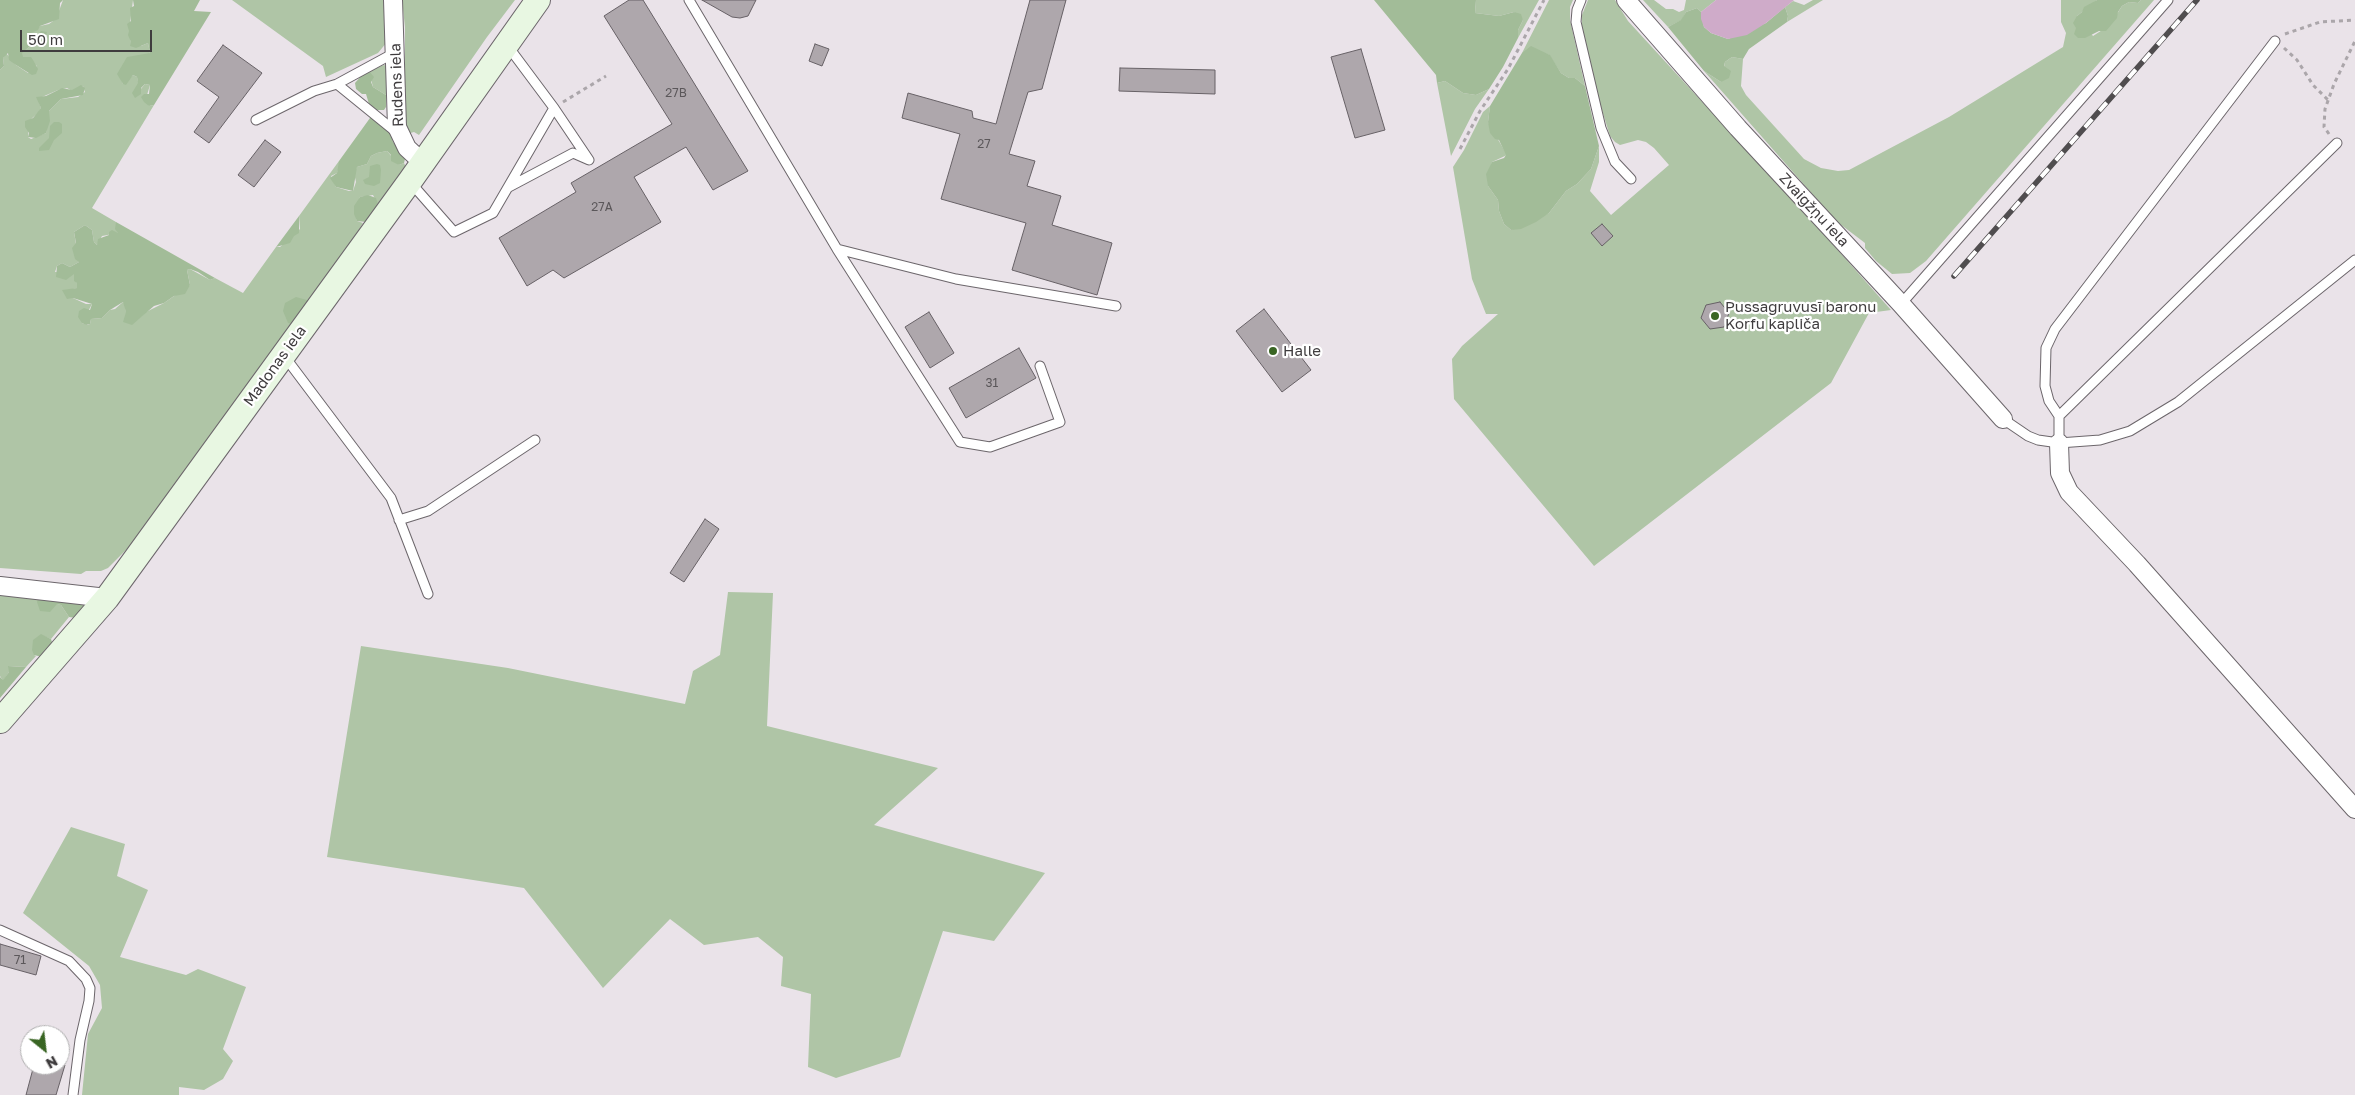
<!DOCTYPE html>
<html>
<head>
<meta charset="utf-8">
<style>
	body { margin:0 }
	#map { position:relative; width:2355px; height:1095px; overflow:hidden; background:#eae3e9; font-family:"Golos Text",sans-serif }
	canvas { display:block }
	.north { position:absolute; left:20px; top:1025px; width:50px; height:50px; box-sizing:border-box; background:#fff; border:1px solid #b2b1b2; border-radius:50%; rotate:151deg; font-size:14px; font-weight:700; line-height:20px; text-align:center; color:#3f3c3e }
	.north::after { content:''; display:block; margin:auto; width:18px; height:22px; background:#396523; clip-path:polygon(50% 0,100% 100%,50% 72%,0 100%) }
	.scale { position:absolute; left:20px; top:30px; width:132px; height:22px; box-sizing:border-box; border:2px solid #3f3c3e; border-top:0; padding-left:6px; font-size:15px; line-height:18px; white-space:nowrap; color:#3f3c3e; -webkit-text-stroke:4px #fff; paint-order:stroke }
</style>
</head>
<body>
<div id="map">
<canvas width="2355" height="1095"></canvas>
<div class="north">N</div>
<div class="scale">50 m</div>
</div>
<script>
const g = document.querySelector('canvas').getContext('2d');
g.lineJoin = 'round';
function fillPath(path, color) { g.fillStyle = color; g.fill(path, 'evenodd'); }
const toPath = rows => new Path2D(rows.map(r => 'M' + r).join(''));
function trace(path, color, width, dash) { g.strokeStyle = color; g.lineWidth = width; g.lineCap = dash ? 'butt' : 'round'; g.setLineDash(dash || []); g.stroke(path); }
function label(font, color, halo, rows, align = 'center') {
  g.font = font + ' "Golos Text",sans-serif'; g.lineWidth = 4.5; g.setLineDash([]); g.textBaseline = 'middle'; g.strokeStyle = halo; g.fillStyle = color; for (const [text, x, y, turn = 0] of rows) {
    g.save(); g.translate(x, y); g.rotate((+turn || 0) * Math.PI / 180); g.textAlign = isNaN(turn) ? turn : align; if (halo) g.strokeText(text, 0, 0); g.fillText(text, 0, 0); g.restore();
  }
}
const green = toPath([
	[63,0,133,0,129,31,131,42,141,46,148,43,150,53,121,79,123,84,133,75,137,77,140,90,145,84,150,85,147,95,149,106,154,105,92,208,116,222,118,233,102,236,97,245,94,242,92,230,85,225,74,232,79,262,70,267,62,263,57,266,55,272,74,273,77,283,77,288,73,289,73,298,86,304,92,304,82,323,87,325,90,324,91,319,102,318,110,310,115,309,123,302,125,304,126,312,137,320,146,312,164,303,190,285,187,270,190,269,210,280,215,278,243,293,276,247,280,247,300,229,299,216,339,161,340,164,337,173,331,176,336,187,349,191,353,191,356,182,354,173,357,167,367,164,371,156,377,153,387,151,399,165,404,163,406,167,379,207,373,195,360,197,355,210,357,221,363,223,354,238,294,325,135,541,108,568,101,571,86,571,81,574,0,568,0,70,4,66,3,58,6,53,16,65,28,73,37,66,22,57,21,53,29,47,42,46,47,35,30,38,29,34,40,26,49,24,56,19],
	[83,86,85,92,78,97,61,99,49,111,46,133,31,139,28,137,29,121,39,112,41,108,39,102,42,97,58,90,67,88,72,91],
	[232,0,385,0,387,42,378,53,326,77,323,66],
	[402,0,515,0,487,37,419,135,414,132,407,134,405,127,405,27],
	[1476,0,1539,0,1518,38,1518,30,1523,20,1514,12,1499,16,1475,13],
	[1549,0,1573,0,1570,7,1570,20,1585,86,1575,78,1569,78,1561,73,1549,55,1542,52,1522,53],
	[1588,0,1615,0,1628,21,1828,239,1891,310,1869,313,1831,383,1594,566,1454,399,1452,359,1462,346,1498,314,1486,314,1472,279,1453,167,1464,150,1483,112,1490,106,1488,122,1507,155,1492,162,1488,186,1498,200,1499,211,1504,224,1511,230,1549,213,1566,191,1577,184,1591,169,1599,146,1599,162,1590,191,1611,215,1669,165,1654,148,1646,142,1638,140,1620,145,1615,142,1610,136,1597,94,1582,27,1582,15],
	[1643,0,1654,0,1666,9,1673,9,1679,12,1684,10,1686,0,1716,0,1701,12,1697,8,1686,12,1682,20,1668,27],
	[1813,0,1823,0,1787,22,1788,16,1785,7,1793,1,1804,5],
	[2061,0,2097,0,2077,16,2093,36,2110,25,2122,6,2129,2,2138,3,2141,0,2154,0,1926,261,1910,273,1892,274,1876,261,1865,248,1865,243,1836,221,1704,71,1721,82,1725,62,1732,57,1743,59,1741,86,1746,95,1804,159,1821,168,1838,171,1849,170,1949,117,2063,47,2066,33,2061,22],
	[384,65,387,66,388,70,386,95,373,87,369,71],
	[1445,81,1463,93,1476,95,1489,89,1475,109,1451,156,1437,83],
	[0,587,61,605,69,617,51,639,41,635,34,644,34,655,36,656,26,667,9,666,9,672,3,681,0,676],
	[728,592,773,593,767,726,938,768,874,825,1045,873,994,941,943,931,900,1057,836,1078,808,1067,811,994,781,986,783,957,758,937,704,945,670,919,603,988,524,888,327,857,361,646,508,668,685,704,693,671,720,655],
	[71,827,125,844,117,876,148,890,120,957,186,975,198,969,246,987,223,1049,233,1061,223,1079,204,1090,179,1087,179,1095,82,1095,88,1034,102,1008,100,985,89,966,23,913]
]);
const forest = toPath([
	[0,0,63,0,60,3,59,19,40,26,38,30,29,34,31,38,36,37,41,31,47,32,42,46,29,47,22,53,23,57,31,57,33,60,38,69,36,74,32,75,16,65,9,60,8,53,3,58,4,66,0,70],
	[133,0,200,0,194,11,211,12,154,105,149,106,144,102,141,97,144,94,149,94,150,85,145,84,141,88,141,94,135,98,132,93,138,83,137,77,133,75,126,85,123,84,117,74,127,57,150,53,148,43,136,48,130,46,131,42,128,35,129,31,127,24,131,21,130,8,134,6],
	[1374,0,1476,0,1475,13,1499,16,1514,12,1521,14,1523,20,1518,30,1518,38,1503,67,1489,89,1476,95,1463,93,1445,81,1437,83,1436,75],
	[2097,0,2141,0,2138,3,2129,2,2122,6,2118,12,2117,18,2106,31,2099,31,2085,38,2078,38,2074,34,2076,28,2073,23,2077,16,2082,12,2084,7],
	[1785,7,1788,16,1787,22,1749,49,1743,59,1732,57,1725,62,1724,66,1731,71,1729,78,1721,82,1704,71,1668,27,1681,20,1686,12,1697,8,1701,12,1704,27,1711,33,1728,39,1766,23],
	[1531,46,1550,55,1561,73,1569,78,1575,78,1585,86,1599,146,1591,169,1577,184,1566,191,1549,213,1536,222,1521,229,1511,230,1504,224,1499,211,1498,200,1488,186,1486,174,1492,162,1504,158,1506,155,1499,140,1495,139,1490,133,1488,122,1490,106,1522,53],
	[369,71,374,77,371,82,373,87,386,95,386,107,384,110,375,110,369,104,366,94,362,94,356,89,355,83,363,74],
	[81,85,85,88,83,95,61,99,49,111,50,121,46,133,36,138,28,137,29,133,25,127,25,121,33,118,41,108,36,97,46,96,62,88,72,90],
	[375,116,390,130,393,142,406,155,404,163,399,165,391,161,391,155,387,151,377,153,371,156,367,164,357,167,353,191,336,187,330,178,337,173,339,161,370,118],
	[54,122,59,122,62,124,62,133,54,140,49,150,39,151,39,148,49,138,50,126],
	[377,164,380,165,381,170,380,183,374,186,365,184,363,180,369,177,370,166],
	[368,195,376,198,379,207,374,216,367,219,366,222,357,221,354,214,354,206,360,197],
	[299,216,299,233,294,236,290,243,276,247],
	[116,222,215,278,210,280,198,272,190,269,187,270,190,285,185,294,174,296,164,303,154,306,132,325,123,322,126,312,123,302,110,310,102,318,91,319,90,324,86,325,82,323,78,317,79,311,84,308,90,310,92,304,73,298,67,299,62,290,77,288,77,283,74,281,74,274,66,280,56,277,57,266,62,263,70,267,79,262,75,259,72,248,76,243,74,232,85,225,92,230,94,242,97,245,98,239,109,235,109,232,112,230,118,233,115,229],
	[296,297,307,300,309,306,294,325,288,323,283,311,285,303],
	[39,595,83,602,84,607,76,618,69,617,61,605,57,604,50,612,40,611,37,602],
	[41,634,51,639,53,645,42,657,34,655,32,650,33,640],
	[8,666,26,667,0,698,0,677,3,680,9,672]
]);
const water = toPath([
	[1716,0,1794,0,1766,23,1747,35,1728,39,1711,33,1704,27,1701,19,1701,12]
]);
const building = toPath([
	[629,0,643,0,748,171,713,190,686,147,634,177,661,222,564,278,553,270,527,286,499,238,576,192,571,183,672,124,604,16,629,0],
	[702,0,756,0,748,16,740,18,732,17,702,0],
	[1030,0,1066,0,1042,89,1028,92,1009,154,1035,161,1027,186,1061,196,1052,225,1112,243,1097,295,1012,270,1026,223,941,199,960,134,902,118,908,93,972,111,973,118,996,124,1030,0],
	[815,44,829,49,822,66,809,61,815,44],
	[223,45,262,73,209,143,194,132,219,97,197,81,223,45],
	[1361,49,1385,130,1355,138,1331,57,1361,49],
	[1120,68,1215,70,1215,94,1119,91,1120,68],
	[265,140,281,152,254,187,238,175,265,140],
	[1602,224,1613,236,1602,246,1591,233,1602,224],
	[1720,302,1729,313,1724,327,1710,329,1701,318,1706,305,1720,302],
	[1264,309,1311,370,1282,392,1236,331,1264,309],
	[929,312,954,353,930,368,905,327,929,312],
	[1019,348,1036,378,966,418,949,388,1019,348],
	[705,519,719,529,684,582,670,573,705,519],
	[0,944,41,956,36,975,0,965,0,944],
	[34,1065,65,1065,56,1095,26,1095,34,1065]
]);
const path = toPath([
	[2285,34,2320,22,2355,20],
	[2284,48,2297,60,2313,85,2328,100],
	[563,102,606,76],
	[2329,134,2324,127,2325,109,2334,84,2355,41],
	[1460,149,1480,111,1508,69,1544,0]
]);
const service = toPath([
	[689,0,837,249,956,279,1116,306],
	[1581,0,1577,10,1576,22,1601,128,1615,162,1631,179],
	[337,84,396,52],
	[256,120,314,91,337,84,396,132],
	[411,183,454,232,493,213,554,108,507,45],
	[509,187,573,153,589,160,554,108],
	[837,249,960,442,990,447,1060,422,1040,366],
	[1901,304,2168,0],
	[285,357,391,498,428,594],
	[2059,416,2049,401,2045,386,2046,348,2055,329,2275,41],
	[2003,419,2028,436,2038,440,2059,443,2100,440,2130,431,2178,402,2355,260],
	[2059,443,2059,416,2337,143],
	[399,520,428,511,535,440],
	[0,930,69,961,86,979,90,988,89,1001,80,1040,73,1095]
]);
const minor = toPath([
	[393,0,397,127,407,148,422,162],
	[1626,0,1738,128,1901,304,2003,419],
	[2059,443,2060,473,2069,492,2137,564,2355,809],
	[0,586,107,598]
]);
const secondary = toPath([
	[0,721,107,598,410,181,538,0]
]);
const rail = toPath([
	[1954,276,2197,0]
]);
const markers = [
	[1715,316,5,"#396523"],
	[1273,351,5,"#396523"]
];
const numberNames = [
	["27B",676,93],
	["27",984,144],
	["27A",602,207],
	["31",992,383],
	["71",20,960]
];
const streetNames = [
	["Rudens iela",397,85,-92],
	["Zvaigžņu iela",1814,210,47],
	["Madonas iela",275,366,-54]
];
const poiNames = [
	["Pussagruvusī baronu",1725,307],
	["Korfu kapliča",1725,324],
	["Halle",1283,351]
];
fillPath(green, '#afc5a6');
fillPath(forest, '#a2bc98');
fillPath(water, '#cfabc9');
fillPath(building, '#aea7ac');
trace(building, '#676166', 1);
trace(service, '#6c666b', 11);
trace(minor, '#6c666b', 20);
trace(secondary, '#6c666b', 26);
trace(path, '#aba6aa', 3, [4, 4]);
trace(service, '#fff', 9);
trace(minor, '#fff', 18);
trace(secondary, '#e8f7e2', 24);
trace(rail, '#504d4f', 5.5);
trace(rail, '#fff', 4, [11]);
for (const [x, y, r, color] of markers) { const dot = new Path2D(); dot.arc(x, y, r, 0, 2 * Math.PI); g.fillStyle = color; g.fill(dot); trace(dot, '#fff', 2); }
label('12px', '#5b575a', null, numberNames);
label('15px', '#3f3c3e', '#fff', streetNames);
label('15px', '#3f3c3e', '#fff', poiNames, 'left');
</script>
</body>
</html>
